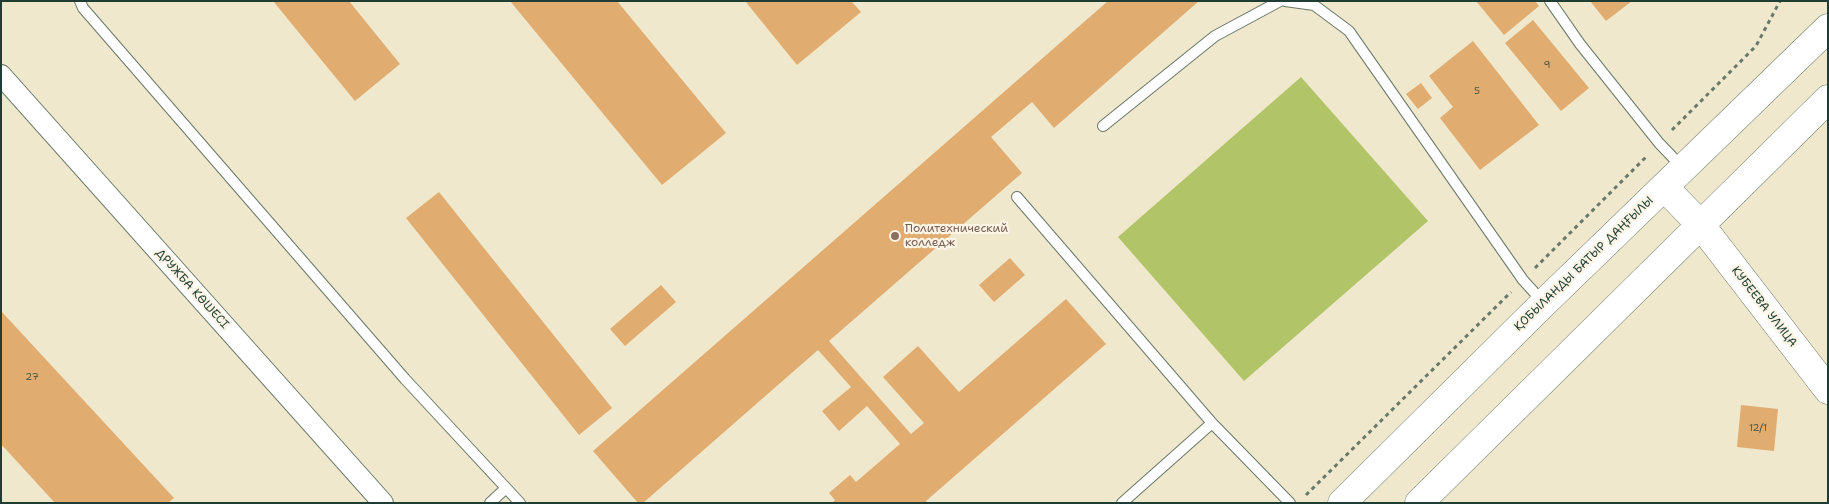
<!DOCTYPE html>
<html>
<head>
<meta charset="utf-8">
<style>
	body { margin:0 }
	#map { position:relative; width:1829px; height:504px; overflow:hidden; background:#efe8cc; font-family:"Shantell Sans",sans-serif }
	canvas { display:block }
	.frame { position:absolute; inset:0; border:2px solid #1f3d34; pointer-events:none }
</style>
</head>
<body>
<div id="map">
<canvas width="1829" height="504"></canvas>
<div class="frame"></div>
</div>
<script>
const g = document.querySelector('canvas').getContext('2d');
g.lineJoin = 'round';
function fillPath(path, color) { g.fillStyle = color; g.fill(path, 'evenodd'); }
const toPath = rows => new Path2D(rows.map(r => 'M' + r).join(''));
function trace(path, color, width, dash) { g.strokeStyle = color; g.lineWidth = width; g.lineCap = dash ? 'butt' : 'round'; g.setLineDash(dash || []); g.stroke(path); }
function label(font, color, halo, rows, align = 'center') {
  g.font = font + ' "Shantell Sans",sans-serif'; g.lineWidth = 4.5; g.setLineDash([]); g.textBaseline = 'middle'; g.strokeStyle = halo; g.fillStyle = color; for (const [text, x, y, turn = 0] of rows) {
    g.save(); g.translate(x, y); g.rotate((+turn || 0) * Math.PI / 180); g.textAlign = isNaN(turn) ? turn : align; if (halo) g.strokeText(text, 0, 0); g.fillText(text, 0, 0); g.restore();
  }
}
const green = toPath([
	[1301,77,1428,221,1244,381,1118,237]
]);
const building = toPath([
	[273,1,349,1,400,64,355,101],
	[510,1,617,1,726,133,662,185],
	[745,1,851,1,861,12,797,65],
	[1108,1,1199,1,1054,128,1032,102,991,137,1022,173,829,341,911,434,924,423,883,377,918,346,959,392,1066,299,1106,344,926,501,927,503,832,503,835,500,829,493,850,475,856,482,900,444,867,406,839,431,822,411,851,387,818,350,643,503,638,503,593,451],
	[1476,1,1535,1,1539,6,1504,35],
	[1590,1,1632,1,1606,21],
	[1533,20,1589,88,1561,111,1505,43],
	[1473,41,1539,125,1480,170,1440,118,1453,107,1429,76],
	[1421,83,1432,98,1418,109,1406,94],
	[439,192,612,408,579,435,406,218],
	[1010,258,1025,275,994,302,979,285],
	[661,285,676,302,625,346,610,329],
	[1,311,174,498,168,503,55,503,1,444],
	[1741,405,1778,409,1774,451,1737,447]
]);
const path = toPath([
	[1672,130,1756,46,1780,1],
	[1535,268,1647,156],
	[1306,495,1511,292]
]);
const lane = toPath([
	[80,1,83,8,405,379,520,503],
	[1285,1,1314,5,1349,31,1523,280,1543,302],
	[1550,1,1580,44,1659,143,1682,167],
	[1103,126,1215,36,1280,1],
	[1017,197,1212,423,1290,503],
	[490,503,506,488],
	[1122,503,1212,423]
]);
const street = toPath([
	[1,75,383,503]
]);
const secondary = toPath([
	[1664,187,1700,224,1828,390],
	[1342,503,1544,303,1828,28],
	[1419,503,1828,99]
]);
const markers = [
	[895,236,5,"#8d6e63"]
];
const numberNames = [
	["9",1547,65],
	["5",1477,91],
	["27",32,377],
	["12/1",1758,428]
];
const educationNames = [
	["Политехнический",905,229],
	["колледж",905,243]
];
const streetNames = [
	["ҚОБЫЛАНДЫ БАТЫР ДАҢҒЫЛЫ",1584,264,-44],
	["ДРУЖБА КӨШЕСІ",192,289,48],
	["КУБЕЕВА УЛИЦА",1764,307,52]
];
fillPath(green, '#b1c468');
fillPath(building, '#e1ac70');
trace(lane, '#687969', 12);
trace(street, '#687969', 22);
trace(secondary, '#687969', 29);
trace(path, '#687969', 3, [4, 4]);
trace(lane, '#fff', 10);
trace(street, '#fff', 20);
trace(secondary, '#fff', 28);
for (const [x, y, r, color] of markers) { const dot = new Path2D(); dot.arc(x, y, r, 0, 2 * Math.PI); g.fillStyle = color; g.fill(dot); trace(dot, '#fcf5e5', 2); }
label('10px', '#505943', null, numberNames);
label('12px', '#785e54', '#fcf5e5', educationNames, 'left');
label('12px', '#1f3d34', '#fcf5e5', streetNames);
</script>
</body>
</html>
